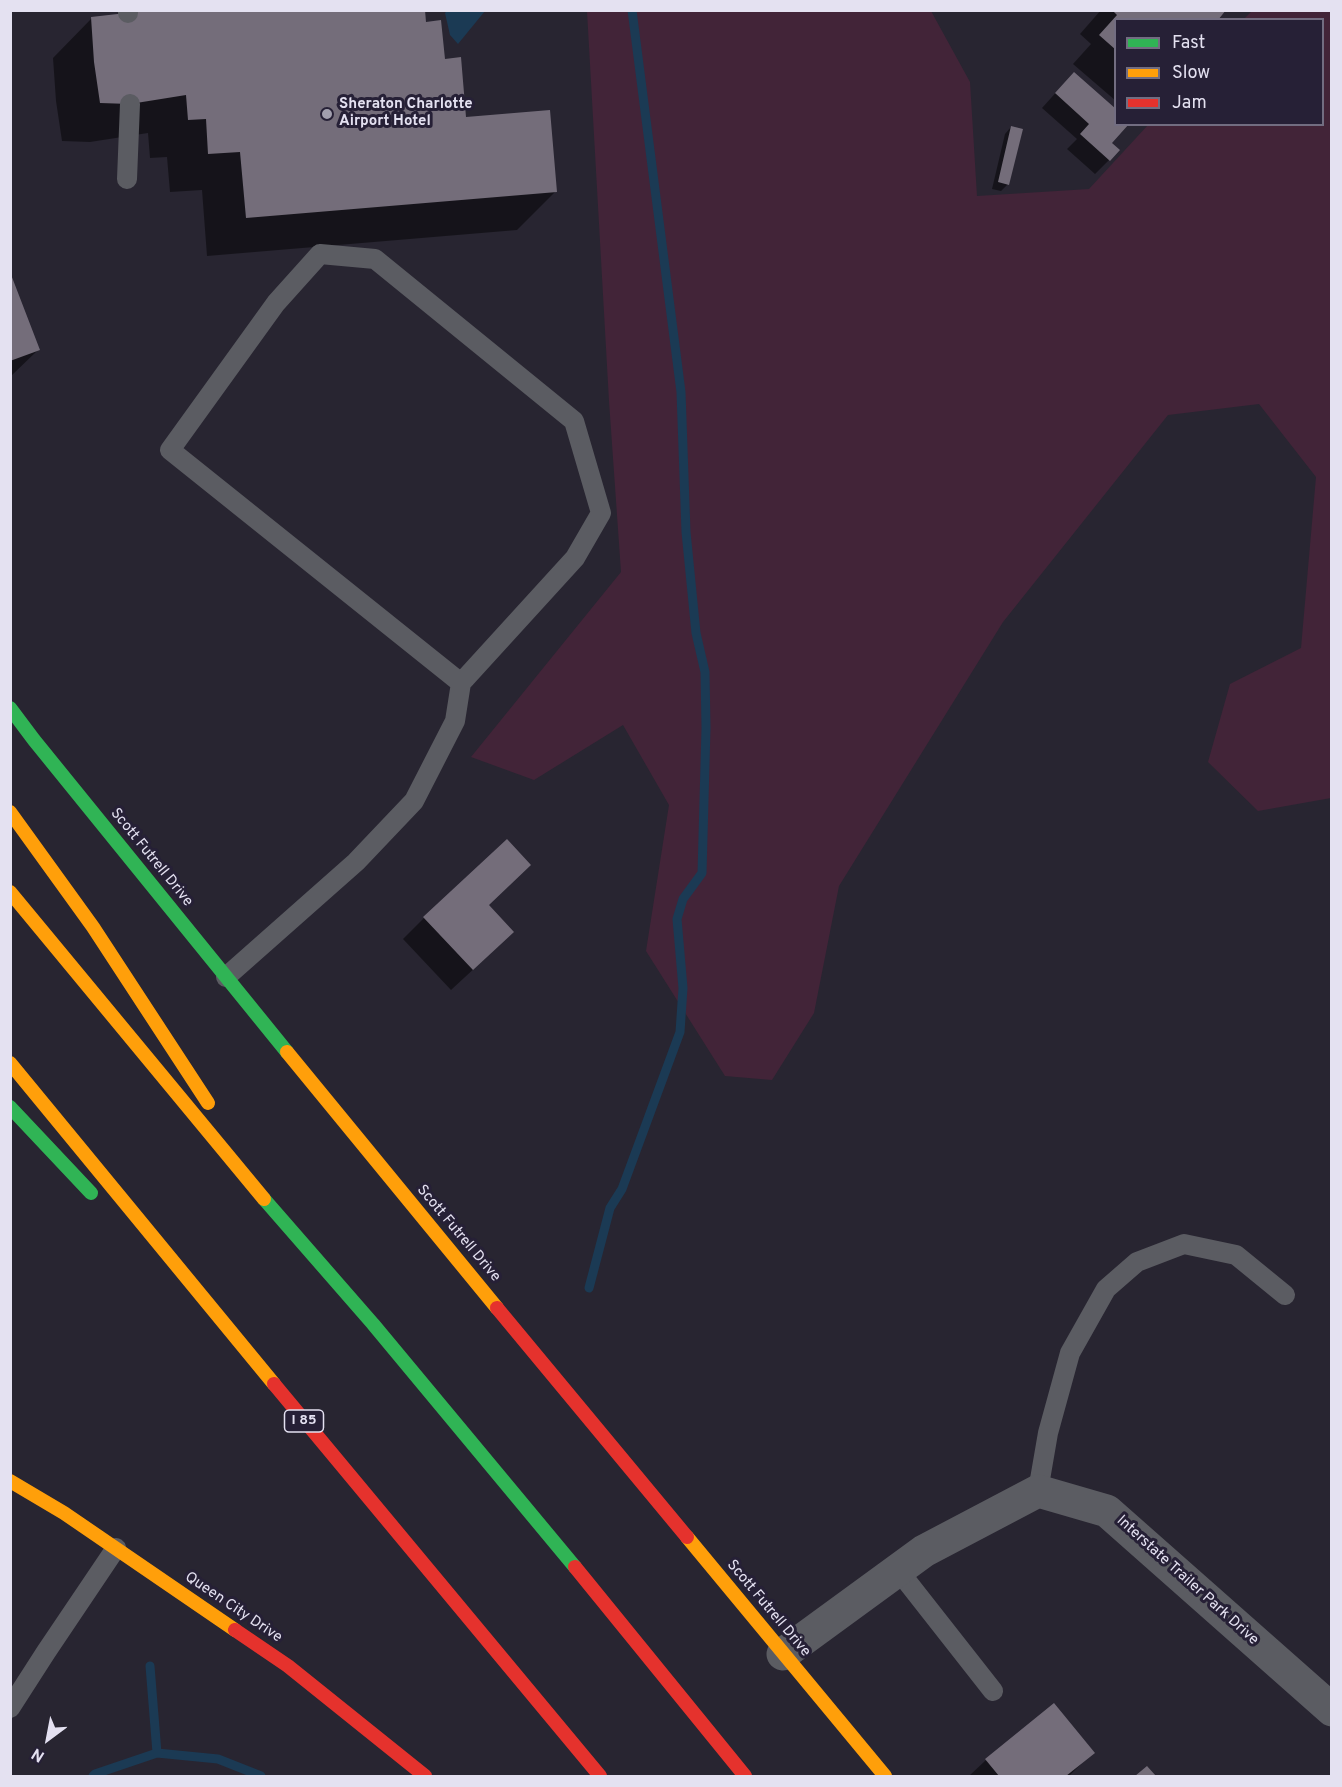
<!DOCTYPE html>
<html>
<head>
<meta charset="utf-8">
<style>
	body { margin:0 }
	#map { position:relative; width:1342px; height:1787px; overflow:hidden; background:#282531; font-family:Overpass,sans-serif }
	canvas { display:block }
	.frame { position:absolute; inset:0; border:12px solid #e4e1f1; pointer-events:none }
	.legend { position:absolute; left:1114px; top:18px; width:210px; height:108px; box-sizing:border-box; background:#262036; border:2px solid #726d81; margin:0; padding:8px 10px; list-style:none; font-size:18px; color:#e4e1f1 }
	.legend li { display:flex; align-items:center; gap:12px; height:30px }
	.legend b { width:30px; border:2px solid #726d81 }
	.north { position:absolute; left:18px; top:1709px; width:60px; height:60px; -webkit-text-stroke:4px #262036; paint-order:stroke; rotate:212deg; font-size:16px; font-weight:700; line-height:24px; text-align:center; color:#e4e1f1 }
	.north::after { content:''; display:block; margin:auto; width:21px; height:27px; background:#e4e1f1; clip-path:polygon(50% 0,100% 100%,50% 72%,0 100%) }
</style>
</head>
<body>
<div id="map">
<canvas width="1342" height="1787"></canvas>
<div class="frame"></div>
<ul class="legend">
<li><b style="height:8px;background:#30b455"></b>Fast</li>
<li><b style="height:8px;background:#ff9f0a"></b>Slow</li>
<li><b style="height:8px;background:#e5322d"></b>Jam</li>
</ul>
<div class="north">N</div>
</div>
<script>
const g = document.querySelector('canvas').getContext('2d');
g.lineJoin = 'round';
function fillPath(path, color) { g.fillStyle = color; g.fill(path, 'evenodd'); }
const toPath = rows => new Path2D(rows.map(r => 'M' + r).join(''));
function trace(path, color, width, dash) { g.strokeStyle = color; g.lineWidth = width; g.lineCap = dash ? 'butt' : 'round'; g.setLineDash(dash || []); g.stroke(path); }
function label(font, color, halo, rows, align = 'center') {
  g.font = font + ' Overpass,sans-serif'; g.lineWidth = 6; g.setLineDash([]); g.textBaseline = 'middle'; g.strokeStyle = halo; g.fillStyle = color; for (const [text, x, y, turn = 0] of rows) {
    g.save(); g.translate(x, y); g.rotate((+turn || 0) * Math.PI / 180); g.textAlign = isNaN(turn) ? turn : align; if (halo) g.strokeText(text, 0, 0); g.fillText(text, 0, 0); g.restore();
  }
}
const green = toPath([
	[587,11,931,11,970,82,977,196,1089,189,1148,125,1322,124,1322,20,1244,19,1252,11,1331,11,1331,798,1258,811,1208,762,1230,684,1301,648,1316,477,1259,404,1168,415,1003,622,839,886,814,1013,772,1080,725,1076,646,951,669,805,623,725,534,780,471,757,621,572,609,401]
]);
const water = toPath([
	[448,10,485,10,485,11,458,44,450,35,445,13]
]);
const shadow = toPath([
	[145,10,424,10,425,23,443,60,465,119,555,192,517,230,207,256,202,190,170,192,167,157,150,158,148,133,90,142,62,141,56,101,53,58,91,19,145,13],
	[1101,10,1224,10,1116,20,1116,101,1073,64,1091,44,1080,34],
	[1060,88,1110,143,1109,160,1095,174,1067,149,1077,139,1042,108],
	[1011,127,1008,184,1001,191,992,189,1005,134],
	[10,275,38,350,10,377],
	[487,906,491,953,451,990,403,939,424,918],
	[1092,1753,1069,1776,969,1776,986,1760]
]);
const stream = toPath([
	[589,1288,610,1208,622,1189,680,1032,683,988,677,919,683,899,702,873,706,728,705,672,696,633,686,532,681,392,632,10],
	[150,1666,157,1753],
	[93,1776,95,1774,157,1753,218,1759,261,1776]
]);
const building = toPath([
	[153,10,425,10,426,22,441,20,445,59,461,57,466,117,550,110,557,192,246,218,240,152,208,154,206,119,188,120,186,95,130,104,100,103,94,62,91,17],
	[1112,10,1226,10,1218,20,1116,20,1116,50,1099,35,1117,15],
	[1074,72,1116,109,1116,124,1129,124,1112,143,1120,150,1110,161,1080,134,1089,124,1055,93],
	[1011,126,1023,129,1009,185,998,182],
	[10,272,40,350,10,361],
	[507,839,531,865,489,905,514,932,473,970,423,917],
	[1054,1703,1095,1753,1066,1776,999,1776,985,1759],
	[1147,1766,1156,1776,1135,1776]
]);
const lane = toPath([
	[128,10,128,13],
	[127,179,130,104],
	[320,254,375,259,574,421,601,513,575,558,461,683,170,450,276,303,320,254],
	[226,977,356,862,414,801,455,721,461,683],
	[1038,1491,1048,1433,1070,1353,1106,1289,1137,1262,1184,1244,1236,1255,1285,1295],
	[898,1570,993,1691],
	[10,1708,46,1652,116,1548]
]);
const street = toPath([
	[783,1654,924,1551,1038,1491,1107,1511,1332,1710]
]);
const fast = toPath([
	[10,708,34,740,287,1052],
	[10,1107,91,1193],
	[264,1199,373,1324,575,1567]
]);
const slow = toPath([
	[10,812,93,927,208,1103],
	[10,892,264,1199],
	[287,1052,497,1308],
	[10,1063,274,1384],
	[10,1481,64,1513,235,1630],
	[687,1537,885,1776]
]);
const jam = toPath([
	[497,1308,687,1537],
	[274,1384,600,1776],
	[575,1567,745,1776],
	[235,1630,288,1666,425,1776]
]);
const markers = [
	[327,114,6,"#a29fae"]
];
const shields = [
	[304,1421,39]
];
const shieldNames = [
	["I 85",304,1421]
];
const poiNames = [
	["Sheraton Charlotte",339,105],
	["Airport Hotel",339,122]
];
const streetNames = [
	["Scott Futrell Drive",151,858,51],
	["Scott Futrell Drive",458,1234,50],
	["Interstate Trailer Park Drive",1187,1581,42],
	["Queen City Drive",233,1608,34],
	["Scott Futrell Drive",768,1609,50]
];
fillPath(green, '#422438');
fillPath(water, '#1b3a54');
fillPath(shadow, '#0007');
trace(stream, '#1b3a54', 9);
fillPath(building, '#746d7a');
trace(lane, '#5b5c62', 20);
trace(street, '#5b5c62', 33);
trace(fast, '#30b455', 14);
trace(slow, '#ff9f0a', 14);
trace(jam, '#e5322d', 14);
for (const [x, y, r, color] of markers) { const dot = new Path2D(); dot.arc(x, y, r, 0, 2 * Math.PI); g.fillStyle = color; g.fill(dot); trace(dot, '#262036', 2); }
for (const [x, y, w] of shields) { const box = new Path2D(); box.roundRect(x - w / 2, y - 11, w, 22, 4.5); g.fillStyle = '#262036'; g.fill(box); trace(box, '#e4e1f1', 1.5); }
label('bold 14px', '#e4e1f1', null, shieldNames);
label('bold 15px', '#e4e1f1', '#262036', poiNames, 'left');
label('15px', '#e4e1f1', '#262036', streetNames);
</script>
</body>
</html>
